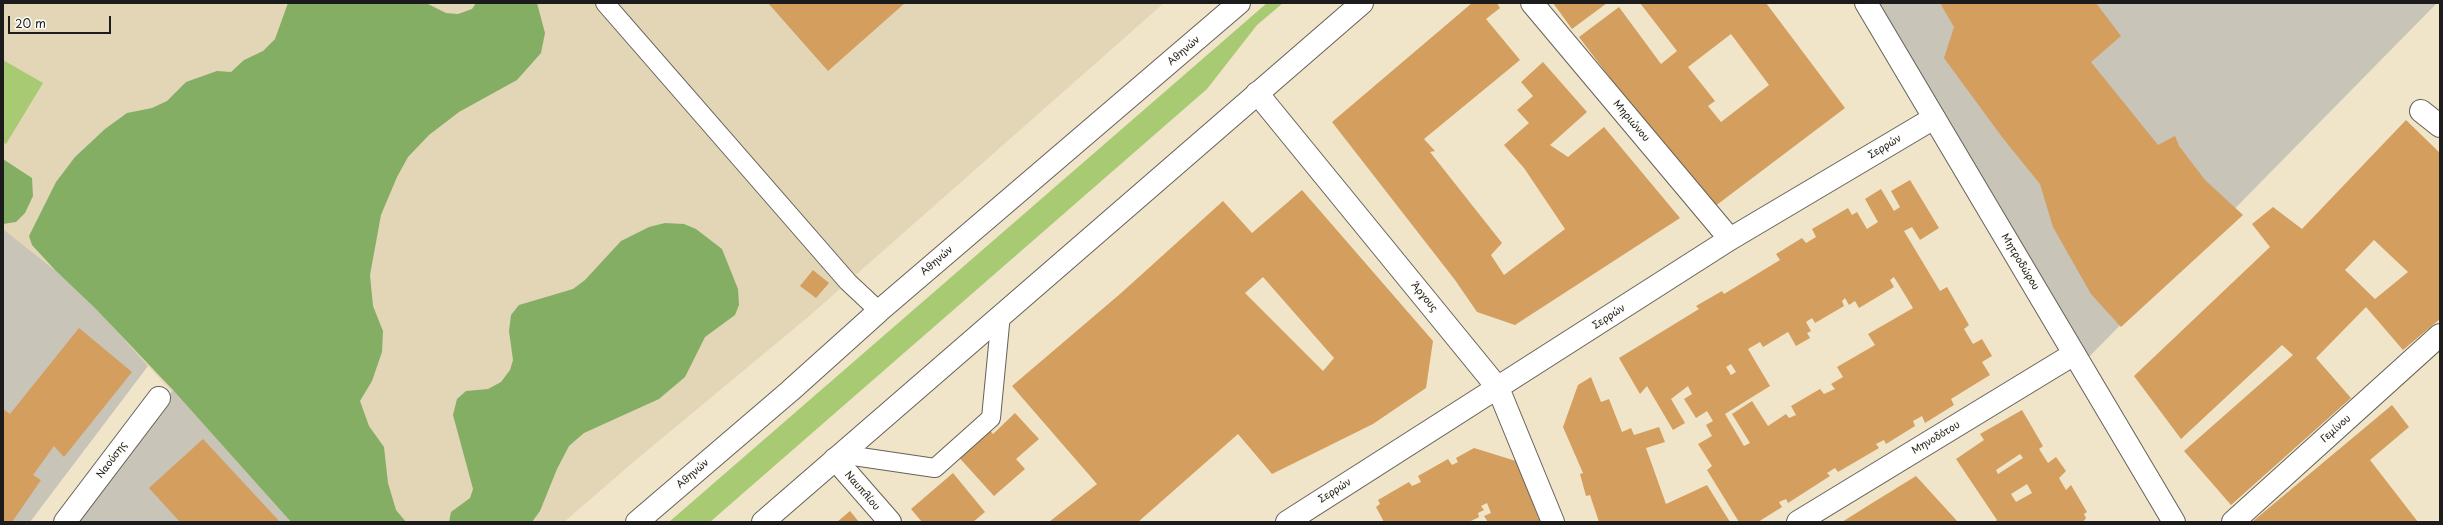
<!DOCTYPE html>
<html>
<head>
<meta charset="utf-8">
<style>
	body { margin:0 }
	#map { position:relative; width:2443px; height:525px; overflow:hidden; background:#f0e5c9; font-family:"Playpen Sans",sans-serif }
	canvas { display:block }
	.frame { position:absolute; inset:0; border:4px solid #1c1c1c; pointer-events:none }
	.scale { position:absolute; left:8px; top:16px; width:103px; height:18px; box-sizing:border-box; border:2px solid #1c1c1c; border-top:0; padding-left:5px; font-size:12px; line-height:14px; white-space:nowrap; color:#1c1c1c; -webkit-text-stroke:3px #fdfcf7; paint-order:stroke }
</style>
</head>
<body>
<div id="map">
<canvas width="2443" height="525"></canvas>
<div class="frame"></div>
<div class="scale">20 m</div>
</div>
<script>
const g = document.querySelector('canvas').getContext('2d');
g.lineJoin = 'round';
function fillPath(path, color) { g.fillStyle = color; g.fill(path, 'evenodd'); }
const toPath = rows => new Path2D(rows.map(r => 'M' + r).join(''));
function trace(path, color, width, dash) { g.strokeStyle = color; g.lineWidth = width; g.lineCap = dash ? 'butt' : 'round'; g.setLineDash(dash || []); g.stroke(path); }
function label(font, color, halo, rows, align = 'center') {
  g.font = font + ' "Playpen Sans",sans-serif'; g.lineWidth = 3; g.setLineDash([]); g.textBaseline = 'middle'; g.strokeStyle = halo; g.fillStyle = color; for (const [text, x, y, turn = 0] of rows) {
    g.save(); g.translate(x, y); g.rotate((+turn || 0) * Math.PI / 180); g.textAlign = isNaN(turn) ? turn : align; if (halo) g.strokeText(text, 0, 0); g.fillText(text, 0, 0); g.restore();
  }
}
const built = toPath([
	[3,3,1164,3,807,318,637,459,564,522,291,522,95,308,56,271,3,229]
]);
const industrial = toPath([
	[1875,3,2437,3,2083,363],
	[3,229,56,271,95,307,148,366,30,522,3,522],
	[173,390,291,522,68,522]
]);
const green = toPath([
	[1267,3,1283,3,1257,25,1207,89,710,522,669,522],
	[3,60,43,83,6,144,3,142]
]);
const forest = toPath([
	[288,3,426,3,446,13,458,14,472,9,476,3,537,3,545,33,541,53,517,80,459,112,429,135,408,157,397,177,381,215,370,275,373,306,383,331,382,352,372,381,360,401,369,426,384,447,388,483,396,510,406,522,291,522,173,390,95,308,56,271,32,245,29,236,56,182,75,157,105,129,127,113,152,108,167,101,186,82,217,71,231,72,244,60,263,51,275,39],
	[3,159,32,178,33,196,25,213,16,222,3,224],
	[665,223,684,224,696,229,722,249,738,289,739,305,735,315,705,337,685,377,659,399,584,433,569,446,557,469,540,511,532,522,449,522,451,512,470,498,473,489,453,415,457,399,466,391,488,389,501,382,510,370,513,360,509,331,511,315,519,305,573,289,585,280,621,241,649,227]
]);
const building = toPath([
	[768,3,905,3,828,71],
	[1472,3,1497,3,1500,8,1486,19,1520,60,1424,139,1435,151,1430,152,1502,243,1491,255,1504,275,1565,229,1524,168,1504,145,1529,123,1517,110,1533,96,1521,82,1543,62,1587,112,1550,145,1568,157,1604,127,1680,218,1515,325,1477,312,1455,280,1332,122],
	[1553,3,1607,3,1572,29],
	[1640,3,1766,3,1845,108,1710,210,1579,37,1619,7,1661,64,1677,51],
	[1731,34,1769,85,1721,122,1708,106,1715,101,1688,67],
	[1940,3,2096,3,2121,36,2091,62,2158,145,2175,136,2179,146,2205,180,2243,215,2121,327,2091,294,2053,227,2040,184,2002,137,1944,58,1954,27],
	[2406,120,2440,153,2440,319,2403,350,2366,307,2316,358,2351,398,2231,505,2184,451,2293,355,2282,345,2181,439,2134,376,2270,247,2252,224,2273,207,2302,229],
	[2374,240,2408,272,2375,299,2345,270],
	[1910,180,1939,228,1920,240,1912,227,1904,231,1940,291,1947,287,1969,325,1964,329,1973,344,1982,339,1992,356,1982,362,1990,375,1951,399,1954,405,1925,423,1922,416,1913,421,1915,426,1886,444,1884,440,1876,444,1879,448,1838,472,1835,468,1827,473,1830,476,1788,503,1786,499,1779,502,1782,507,1758,522,1739,522,1707,470,1712,466,1698,444,1712,436,1706,425,1713,421,1707,411,1696,418,1684,399,1692,394,1688,386,1671,399,1685,423,1673,430,1647,386,1640,394,1619,358,1699,309,1696,306,1722,291,1724,294,1780,260,1776,254,1802,238,1806,243,1816,237,1812,229,1848,208,1852,215,1857,212,1867,229,1878,222,1865,199,1881,189,1894,211,1900,207,1891,191],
	[1894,277,1913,308,1868,334,1875,345,1837,367,1843,377,1831,384,1835,389,1824,394,1820,389,1791,406,1796,415,1789,418,1786,414,1768,426,1752,401,1732,414,1750,443,1744,446,1725,414,1770,386,1748,349,1760,342,1763,347,1788,332,1796,346,1810,338,1807,333,1811,331,1806,322,1812,318,1815,323,1844,306,1842,301,1845,298,1849,305,1855,301,1859,308,1894,287,1890,280],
	[1731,364,1736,372,1731,375,1726,367],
	[1302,190,1433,341,1426,388,1373,424,1272,474,1238,434,1138,522,1049,522,1097,484,1012,386,1120,294,1223,201,1252,233],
	[1263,277,1334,358,1323,371,1245,293],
	[813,270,829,283,816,298,800,286],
	[79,328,132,372,64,457,54,446,33,475,41,480,12,522,3,522,3,409,10,414],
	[1591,377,1601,402,1609,399,1622,432,1631,428,1634,435,1659,427,1665,442,1646,448,1666,504,1707,485,1730,522,1599,522,1590,495,1586,496,1580,474,1583,473,1563,427,1578,385],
	[2392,405,2409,427,2370,460,2418,522,2252,522],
	[2022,410,2043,446,2039,449,2048,463,2056,457,2066,471,2059,478,2066,490,2071,485,2087,512,2084,514,2086,518,2083,522,1995,522,1997,520,1956,459,1984,440,1980,434],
	[2020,454,2023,458,1998,474,1996,470],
	[2027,484,2032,493,2016,502,2011,494],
	[1015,413,1039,439,1016,459,1025,469,994,496,955,453,985,425,993,434],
	[203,439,280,522,180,522,149,488],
	[1474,448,1516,461,1540,522,1488,522,1484,516,1491,513,1487,503,1481,506,1484,510,1478,513,1479,517,1469,522,1384,522,1376,507,1380,504,1378,500,1409,482,1412,486,1421,482,1418,476,1448,459,1452,465,1458,462,1456,458],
	[953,473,985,512,973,522,922,522,911,509],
	[1916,476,1958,522,1842,522,1869,505],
	[850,511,859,522,837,522]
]);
const lane = toPath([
	[605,3,848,282,879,311],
	[840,454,935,468,991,418,1001,314]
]);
const street = toPath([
	[1532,3,1730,239],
	[1257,93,1498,388,1553,522],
	[2421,111,2440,126],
	[835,459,890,522],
	[65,522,159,398],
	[1287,522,1730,239,1934,118],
	[1798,522,2074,354],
	[2233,522,2440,335]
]);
const secondary = toPath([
	[1866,3,2174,522]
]);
const highway = toPath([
	[637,522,790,391,879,311,1239,3],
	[763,522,1362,3]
]);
const streetNames = [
	["Αθηνών",1184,51,-41],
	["Μηριώνου",1631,121,50],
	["Σερρών",1885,147,-31],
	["Αθηνών",937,261,-41],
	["Μητροδώρου",2020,262,59],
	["Άργους",1424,297,51],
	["Σερρών",1609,317,-33],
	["Γεμίνου",2336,429,-42],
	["Μηνοδότου",1936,438,-31],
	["Ναούσης",112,460,-53],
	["Αθηνών",693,474,-41],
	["Ναυπλίου",862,491,49],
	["Σερρών",1335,491,-32]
];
fillPath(built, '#e2d6b7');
fillPath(industrial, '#c8c4b8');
fillPath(green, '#a7ca73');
fillPath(forest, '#85ae65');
fillPath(building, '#d49e5e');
trace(lane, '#666259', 20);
trace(street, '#666259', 24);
trace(secondary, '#666259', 24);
trace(highway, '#666259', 24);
trace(lane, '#fff', 18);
trace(street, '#fff', 22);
trace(secondary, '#fff', 22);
trace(highway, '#fff', 22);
label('10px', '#1c1c1c', '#fdfcf7', streetNames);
</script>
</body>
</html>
